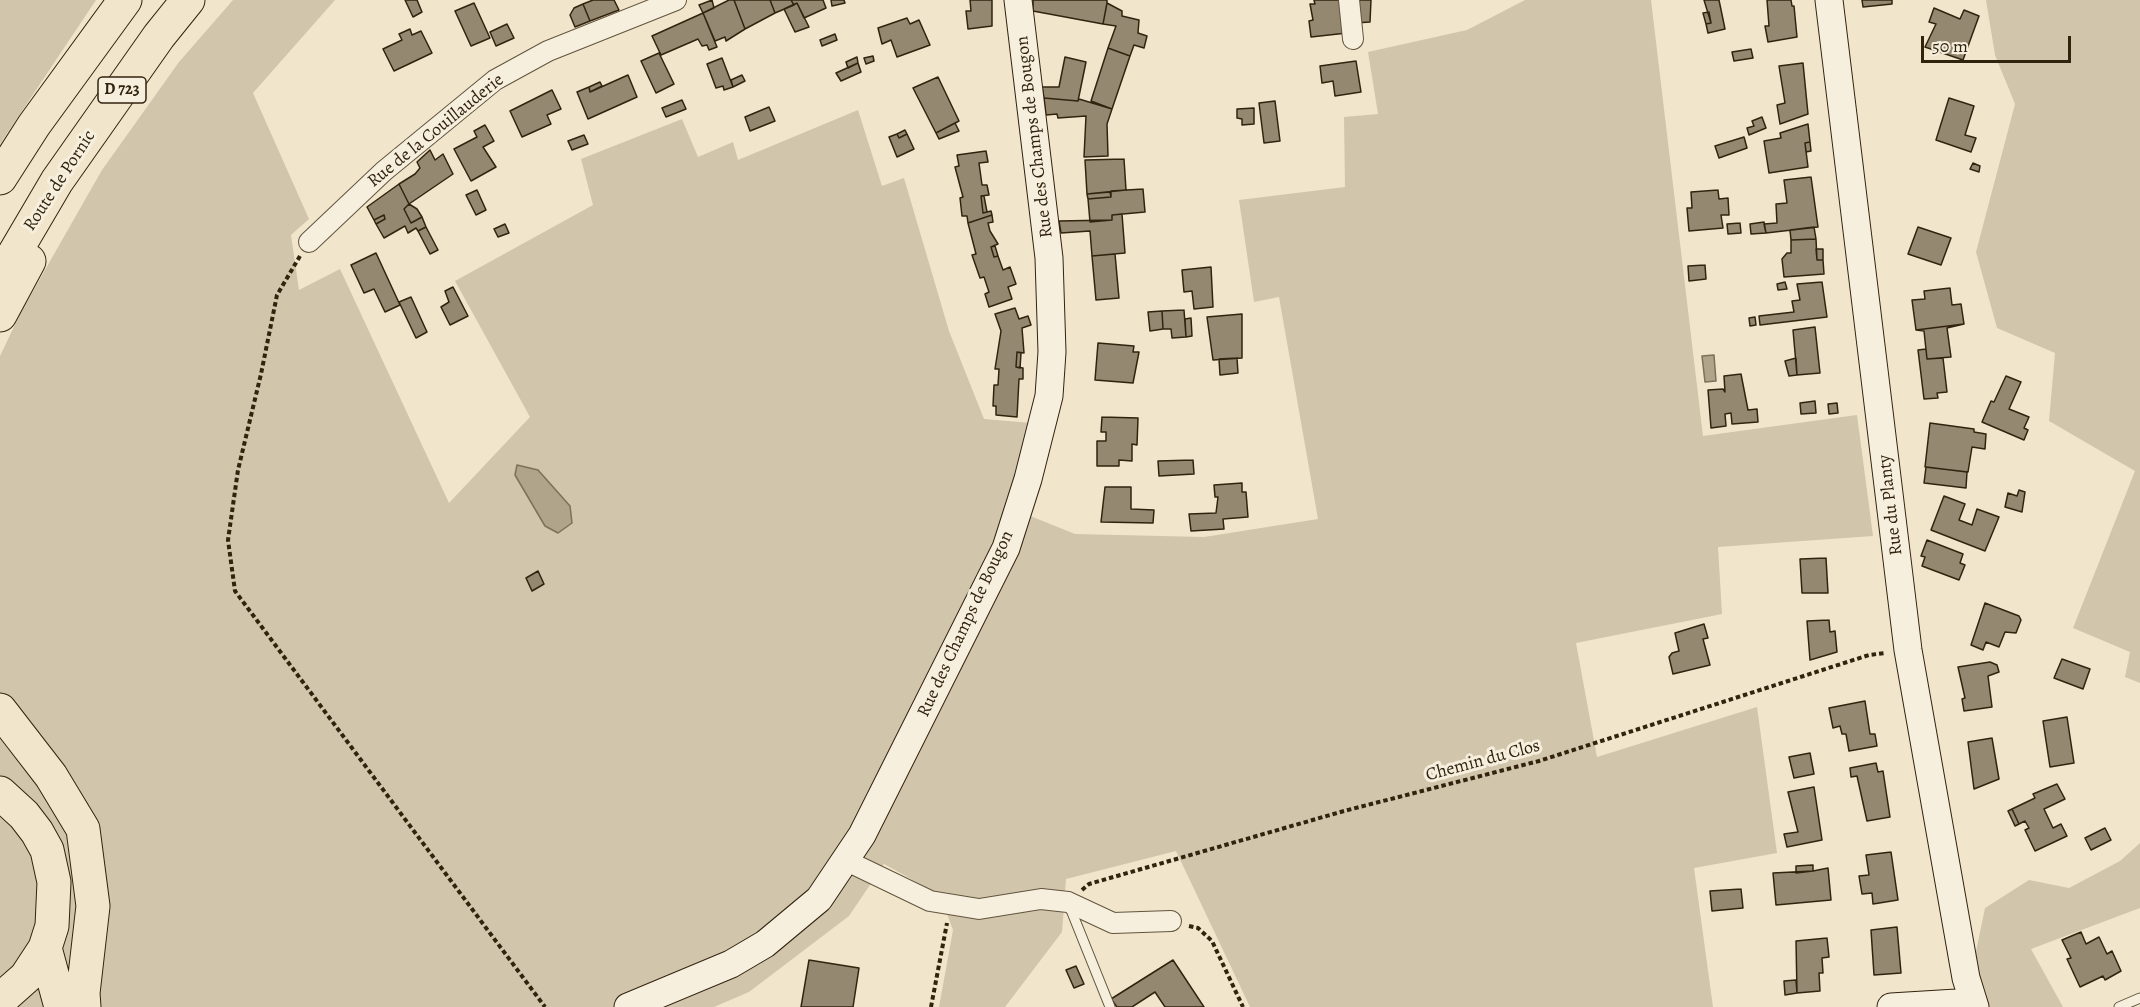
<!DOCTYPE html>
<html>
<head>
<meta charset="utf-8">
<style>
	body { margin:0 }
	#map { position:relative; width:2140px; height:1007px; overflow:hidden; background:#f1e6cb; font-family:Alegreya,serif }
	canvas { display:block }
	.scale { position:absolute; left:1921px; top:36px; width:150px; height:27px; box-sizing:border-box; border:3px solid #32230f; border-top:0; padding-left:8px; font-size:18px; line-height:21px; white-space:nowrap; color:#32230f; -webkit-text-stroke:4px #f6efdd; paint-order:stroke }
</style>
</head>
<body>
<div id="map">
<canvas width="2140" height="1007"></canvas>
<div class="scale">50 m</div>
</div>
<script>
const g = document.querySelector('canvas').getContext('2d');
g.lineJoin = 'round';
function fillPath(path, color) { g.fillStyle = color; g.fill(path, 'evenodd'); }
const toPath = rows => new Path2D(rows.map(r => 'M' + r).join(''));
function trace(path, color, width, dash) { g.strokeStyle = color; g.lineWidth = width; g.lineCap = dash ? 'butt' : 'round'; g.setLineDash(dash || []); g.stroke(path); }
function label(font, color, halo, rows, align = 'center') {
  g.font = font + ' Alegreya,serif'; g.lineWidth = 6; g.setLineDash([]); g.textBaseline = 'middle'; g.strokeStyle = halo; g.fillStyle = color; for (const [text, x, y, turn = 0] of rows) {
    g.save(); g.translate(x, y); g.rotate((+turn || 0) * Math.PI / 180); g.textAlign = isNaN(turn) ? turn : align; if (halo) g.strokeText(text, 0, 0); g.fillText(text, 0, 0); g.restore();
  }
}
const green = toPath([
	[0,0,96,0,0,144],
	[233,0,335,0,253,93,309,219,291,235,299,290,340,269,449,503,530,417,455,281,593,205,581,159,682,119,698,157,733,142,738,160,858,110,882,186,904,178,949,331,984,419,1031,423,1013,509,1075,534,1204,537,1318,519,1279,297,1254,302,1239,200,1345,187,1344,117,1378,114,1368,52,1467,30,1525,0,1651,0,1703,436,1857,415,1873,536,1718,547,1722,614,1576,643,1597,757,1757,707,1777,853,1694,868,1713,1007,1250,1007,1176,851,1066,879,1062,932,1005,1007,939,1007,953,930,940,895,884,864,849,916,749,992,714,1007,0,1007,0,356,21,312,102,170,179,62],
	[1986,0,2140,0,2140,683,2125,677,2130,652,2073,628,2135,471,2049,421,2055,353,1997,328,1976,252,2015,104,1995,55],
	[2140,843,2140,908,2031,949,2063,1007,1986,1007,1973,966,1985,908,2029,880,2069,888,2120,861]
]);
const water = toPath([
	[1714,355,1716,381,1705,382,1702,356,1714,355],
	[517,465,538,470,570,506,572,523,558,533,545,526,515,475,517,465]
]);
const building = toPath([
	[405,0,417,0,422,12,413,17,405,0],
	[593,0,614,0,619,10,590,21,583,4,593,0],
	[712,0,714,8,703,13,699,5,712,0],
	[729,0,734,0,745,29,726,41,725,37,715,41,703,13,729,0],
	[734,0,770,0,775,13,745,29,734,0],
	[770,0,791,0,794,5,775,13,770,0],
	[791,0,823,0,826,8,804,18,797,3,794,5,791,0],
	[831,0,844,0,845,3,832,6,831,0],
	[970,0,992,0,992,26,968,29,966,11,971,11,970,0],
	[1033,0,1107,0,1107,3,1103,24,1033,11,1033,0],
	[1314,0,1342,0,1347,33,1311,37,1309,21,1313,20,1310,4,1315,4,1314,0],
	[1354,0,1371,0,1370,22,1355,23,1354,0],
	[1704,0,1719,0,1725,29,1708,33,1706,24,1711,23,1704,0],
	[1767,0,1791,0,1792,6,1794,6,1797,37,1768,42,1765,26,1769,26,1767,0],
	[1862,0,1892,0,1892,4,1863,7,1862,0],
	[474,3,490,38,471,46,455,11,474,3],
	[797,3,809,27,795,32,784,9,797,3],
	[1107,3,1122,11,1122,16,1139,20,1138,33,1147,36,1144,48,1134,45,1130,56,1108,48,1116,26,1103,24,1107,3],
	[583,4,590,21,575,27,570,15,574,8,583,4],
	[1934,8,1960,19,1964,10,1979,16,1963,60,1925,47,1936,24,1929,22,1934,8],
	[1709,12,1711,23,1706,24,1703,13,1709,12],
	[703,13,717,47,709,50,707,45,702,46,698,39,661,55,652,36,703,13],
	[907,18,910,24,919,20,930,45,897,57,891,40,882,44,878,28,907,18],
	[507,24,514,38,496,46,490,32,507,24],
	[410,29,412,35,421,31,432,53,394,71,383,49,402,40,399,34,410,29],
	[835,34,837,40,822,46,820,40,835,34],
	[1108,48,1130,56,1112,109,1091,101,1108,48],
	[1751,49,1753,58,1734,61,1732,52,1751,49],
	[659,53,674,84,656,93,641,61,659,53],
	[873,56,874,61,866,64,864,58,873,56],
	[857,57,858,63,848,68,846,62,857,57],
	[1065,57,1086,62,1078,101,1044,98,1042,87,1059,87,1065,57],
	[722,58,733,87,724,90,723,86,716,88,707,64,722,58],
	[1356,61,1361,92,1335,96,1333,81,1322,83,1320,66,1356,61],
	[858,63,861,72,841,81,836,73,858,63],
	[1803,63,1808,114,1780,124,1777,105,1785,103,1779,66,1803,63],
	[628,75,637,97,588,119,577,92,589,87,590,92,628,75],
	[742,75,745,81,733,87,731,80,742,75],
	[938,77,959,121,936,133,913,88,938,77],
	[600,82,602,86,590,92,589,87,600,82],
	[552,90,561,109,547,115,551,124,522,137,510,111,552,90],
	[1044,98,1078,101,1079,99,1112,109,1107,124,1108,156,1084,157,1086,116,1058,118,1057,114,1046,115,1044,98],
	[1949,98,1974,106,1965,135,1976,138,1971,152,1936,140,1949,98],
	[682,100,686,109,666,117,662,108,682,100],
	[1275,101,1280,141,1264,143,1259,103,1275,101],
	[769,107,775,121,750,131,745,117,769,107],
	[1254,108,1254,124,1242,125,1242,119,1237,118,1237,109,1254,108],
	[1762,117,1766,128,1749,135,1747,128,1754,126,1752,121,1762,117],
	[955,123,959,131,939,139,936,133,955,123],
	[1808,124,1810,142,1805,143,1808,167,1769,173,1764,141,1781,138,1780,133,1808,124],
	[485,125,494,141,483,147,496,167,471,181,454,149,477,137,474,131,485,125],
	[905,130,907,134,899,138,897,134,905,130],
	[897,134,899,138,907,134,914,149,897,157,889,137,897,134],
	[584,135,588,144,572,150,568,141,584,135],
	[1744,137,1747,148,1719,158,1715,146,1744,137],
	[1810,142,1811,151,1806,152,1805,143,1810,142],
	[430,150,435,160,443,154,453,174,409,204,399,184,415,174,420,168,417,162,430,150],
	[986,151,988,162,979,163,982,185,987,185,989,195,981,196,983,213,991,211,992,215,968,223,967,216,962,216,960,198,963,197,955,167,959,166,957,155,986,151],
	[1124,159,1126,190,1087,194,1085,160,1124,159],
	[1973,163,1980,166,1979,172,1970,169,1973,163],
	[1811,177,1818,227,1766,233,1764,224,1777,223,1776,204,1787,203,1784,180,1811,177],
	[399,184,409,204,404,209,411,223,422,217,426,227,418,231,416,228,408,233,405,226,384,238,376,224,385,219,384,215,374,220,367,207,399,184],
	[1143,189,1145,212,1112,215,1112,220,1090,222,1088,199,1111,197,1111,191,1143,189],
	[477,190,486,210,476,215,466,195,477,190],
	[1718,190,1719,199,1728,198,1729,215,1721,215,1723,228,1689,231,1687,208,1692,208,1691,192,1718,190],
	[1110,192,1111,197,1088,199,1087,194,1110,192],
	[981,196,984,196,987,212,983,213,981,196],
	[409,204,417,209,422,217,411,223,404,209,409,204],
	[1122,214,1125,253,1092,256,1090,231,1061,233,1059,221,1112,220,1112,215,1122,214],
	[384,215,385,219,376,224,374,220,384,215],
	[992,215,993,222,988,223,990,231,998,244,991,247,994,257,998,256,1003,270,1010,267,1016,284,1008,287,1012,299,989,307,985,294,989,292,984,277,980,278,972,255,976,254,968,223,992,215],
	[1764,222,1766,233,1751,234,1750,224,1764,222],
	[1740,223,1741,233,1728,234,1727,224,1740,223],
	[505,224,509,233,498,237,494,229,505,224],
	[426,227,438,250,430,254,418,231,426,227],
	[1814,227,1816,239,1791,240,1790,230,1814,227],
	[1918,227,1951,238,1941,265,1908,254,1918,227],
	[1816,239,1817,260,1823,260,1824,274,1784,277,1782,259,1787,253,1791,253,1791,240,1816,239],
	[995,246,998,256,994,257,991,247,995,246],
	[1816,249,1823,249,1823,260,1817,260,1816,249],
	[376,253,400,305,385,312,374,289,364,293,351,265,376,253],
	[1115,254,1119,298,1096,300,1092,256,1115,254],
	[1705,265,1706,279,1689,281,1688,266,1705,265],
	[1211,267,1213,307,1194,309,1192,291,1184,292,1182,270,1211,267],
	[1785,282,1787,289,1778,290,1777,284,1785,282],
	[1822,282,1827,317,1760,325,1759,316,1794,312,1792,301,1800,300,1797,284,1822,282],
	[453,287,468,316,450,325,441,307,449,302,445,291,453,287],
	[1950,288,1952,305,1961,304,1964,324,1916,330,1912,300,1925,299,1924,291,1950,288],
	[411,297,427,332,416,338,399,302,411,297],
	[1015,308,1019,319,1028,316,1031,325,1022,328,1024,353,1017,352,1016,367,1023,368,1023,379,1019,379,1017,417,996,415,996,406,993,406,994,385,998,385,999,369,995,369,1001,331,995,314,1015,308],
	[1184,310,1186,337,1172,338,1171,329,1163,329,1162,311,1184,310],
	[1162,311,1163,329,1150,331,1148,312,1162,311],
	[1242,314,1242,358,1213,360,1207,317,1242,314],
	[1755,317,1756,325,1750,326,1749,318,1755,317],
	[1191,318,1192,336,1186,337,1185,319,1191,318],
	[1964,324,1947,328,1951,357,1927,359,1924,331,1916,330,1964,324],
	[1815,327,1820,373,1797,375,1793,330,1815,327],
	[1098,343,1134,346,1133,352,1139,352,1133,383,1095,380,1098,343],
	[1926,349,1927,359,1943,358,1947,392,1937,393,1938,398,1924,399,1918,350,1926,349],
	[1017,352,1021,353,1020,368,1016,367,1017,352],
	[1237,358,1238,373,1220,375,1219,359,1237,358],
	[1796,358,1797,375,1789,376,1785,361,1796,358],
	[1741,374,1748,410,1757,409,1758,422,1732,424,1731,413,1725,414,1726,426,1711,428,1708,390,1723,389,1725,392,1724,376,1741,374],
	[2006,376,2021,382,2009,409,2029,417,2024,428,2028,430,2024,440,1982,422,1991,401,1994,402,2006,376],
	[1815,401,1816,413,1801,414,1800,403,1815,401],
	[1837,403,1838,413,1829,414,1828,404,1837,403],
	[1102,417,1138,418,1137,445,1132,444,1132,461,1119,460,1119,466,1097,466,1097,441,1106,441,1106,432,1101,432,1102,417],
	[1930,423,1974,429,1974,432,1986,434,1985,449,1972,447,1968,472,1925,467,1930,423],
	[1193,460,1194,474,1159,476,1158,461,1193,460],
	[1926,467,1967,472,1966,488,1924,483,1926,467],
	[1242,483,1242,492,1246,492,1248,517,1223,519,1224,529,1191,531,1189,514,1216,513,1218,497,1215,497,1214,485,1242,483],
	[1105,487,1131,487,1131,509,1154,510,1153,523,1101,522,1105,487],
	[2019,490,2025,492,2022,512,2005,507,2008,493,2017,496,2019,490],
	[1944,496,1965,504,1959,520,1972,525,1977,509,1999,517,1985,551,1931,530,1944,496],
	[1927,540,1963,554,1960,563,1965,565,1959,580,1922,566,1925,557,1921,556,1927,540],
	[1826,558,1828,593,1802,593,1800,559,1826,558],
	[538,571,544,584,532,591,526,578,538,571],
	[1985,603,2019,616,2021,620,2016,633,2005,632,1999,647,1986,642,1983,650,1971,645,1985,603],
	[1829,620,1830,632,1835,631,1837,652,1810,660,1807,621,1829,620],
	[1704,624,1708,638,1703,639,1710,665,1673,674,1669,657,1672,653,1679,651,1675,633,1704,624],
	[2062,659,2090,669,2083,689,2054,678,2062,659],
	[1990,662,1997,665,1999,672,1988,676,1992,707,1964,711,1962,699,1965,698,1958,667,1990,662],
	[1865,701,1870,734,1875,734,1877,746,1849,751,1846,734,1842,734,1840,726,1833,728,1829,708,1865,701],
	[2067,717,2074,763,2050,767,2043,721,2067,717],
	[1992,738,1999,779,1974,789,1968,742,1992,738],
	[1810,753,1814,774,1794,778,1789,757,1810,753],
	[1876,763,1878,772,1883,771,1890,817,1867,821,1857,776,1851,777,1850,768,1876,763],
	[2057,784,2065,799,2044,809,2053,828,2061,824,2067,836,2035,851,2025,830,2029,828,2025,821,2019,824,2012,809,2035,798,2033,794,2057,784],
	[1814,787,1822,840,1787,847,1784,834,1798,832,1788,792,1814,787],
	[2012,809,2019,824,2015,826,2008,811,2012,809],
	[2105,828,2111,840,2091,850,2085,838,2105,828],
	[1891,852,1898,900,1873,904,1872,893,1862,894,1859,876,1869,875,1866,855,1891,852],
	[1813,865,1813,871,1796,873,1796,866,1813,865],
	[1828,868,1831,900,1776,905,1773,873,1813,871,1828,868],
	[1741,889,1743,908,1712,911,1710,891,1741,889],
	[1897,927,1901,973,1874,975,1871,930,1897,927],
	[2081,932,2086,944,2099,937,2107,954,2112,951,2121,971,2105,980,2103,976,2080,987,2067,959,2071,958,2062,940,2081,932],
	[1827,938,1829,957,1822,958,1823,973,1819,973,1820,991,1797,993,1796,941,1827,938],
	[809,960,859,968,853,1007,801,1007,809,960],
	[1173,960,1204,1007,1165,1007,1155,992,1132,1007,1117,1007,1111,999,1173,960],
	[1076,966,1084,984,1074,988,1066,970,1076,966],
	[1796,980,1797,993,1785,995,1784,981,1796,980]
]);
const path = toPath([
	[300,256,277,295,261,374,238,470,228,540,235,591,545,1007],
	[1082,890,1089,884,1344,811,1539,761,1869,655,1885,653],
	[1189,926,1198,928,1212,941,1243,1007],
	[931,1007,947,923]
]);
const lane = toPath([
	[1069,905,1110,1007],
	[2119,1007,2140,998]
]);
const street = toPath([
	[1349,0,1353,39],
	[309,242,384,171,495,80,548,51,676,0],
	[847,861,930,901,979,909,1041,899,1068,902,1113,923,1171,921]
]);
const secondary = toPath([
	[1829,0,1908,650,1966,978,1975,1007],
	[628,1007,731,964,765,944,819,899,862,835,1006,548,1028,479,1049,396,1052,352,1049,258,1018,0],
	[1891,1007,1973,1002]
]);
const highway = toPath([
	[0,178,34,125,125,0],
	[0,278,57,181,159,36,188,0],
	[0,315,29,261],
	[0,710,51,776,83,829,93,906,83,993,84,1007],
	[0,793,24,815,37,832,47,850,54,882,52,926,45,948,26,977,0,1000],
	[45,948,61,1007]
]);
const shields = [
	[122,90,48]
];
const shieldNames = [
	["D 723",122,90]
];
const streetNames = [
	["Rue de la Couillauderie",436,131,-39],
	["Rue des Champs de Bougon",1035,137,-97],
	["Route de Pornic",60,181,-57],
	["Rue du Planty",1891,505,-97],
	["Rue des Champs de Bougon",966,624,-65],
	["Chemin du Clos",1483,761,-15]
];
fillPath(green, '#d1c5ab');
fillPath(water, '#b0a48b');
trace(water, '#7e7059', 1.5);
fillPath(building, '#958871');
trace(building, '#32230f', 1.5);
trace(lane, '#62543e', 11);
trace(street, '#62543e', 22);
trace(secondary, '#32230f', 29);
trace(highway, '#32230f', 35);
trace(path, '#32230f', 4, [4.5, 3]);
trace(lane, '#f6efdd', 9);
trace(street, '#f6efdd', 20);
trace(secondary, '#f6efdd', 27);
trace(highway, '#f1e6cb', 33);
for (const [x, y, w] of shields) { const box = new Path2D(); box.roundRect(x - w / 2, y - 13, w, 26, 4.5); g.fillStyle = '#f6efdd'; g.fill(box); trace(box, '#32230f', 1.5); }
label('bold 16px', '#32230f', null, shieldNames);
label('18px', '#32230f', '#f6efdd', streetNames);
</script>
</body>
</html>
